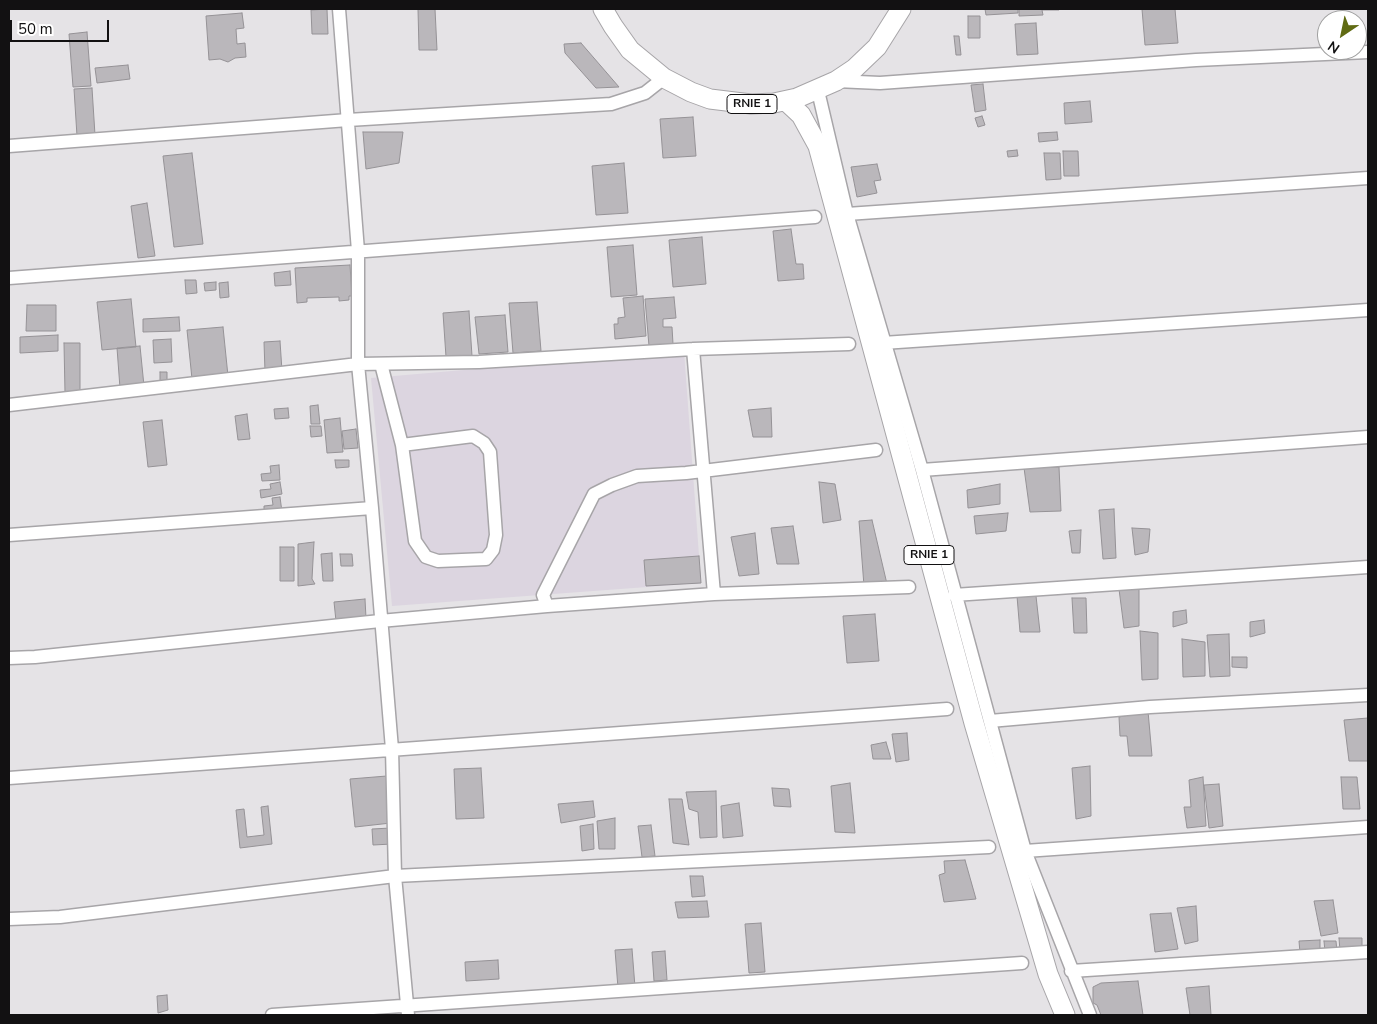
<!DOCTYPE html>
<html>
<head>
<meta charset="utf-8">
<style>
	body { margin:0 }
	#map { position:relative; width:1377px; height:1024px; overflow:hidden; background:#e5e3e6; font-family:"Nunito Sans",sans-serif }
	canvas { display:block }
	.frame { position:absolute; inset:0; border:10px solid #121112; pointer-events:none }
	.north { position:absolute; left:1317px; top:10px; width:50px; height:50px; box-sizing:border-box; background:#fff; border:1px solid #a0a0a0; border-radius:50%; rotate:214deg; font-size:14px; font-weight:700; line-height:20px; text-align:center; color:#121112 }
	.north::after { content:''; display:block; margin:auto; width:18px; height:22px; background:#606b13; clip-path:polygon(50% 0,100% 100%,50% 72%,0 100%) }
	.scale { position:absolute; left:10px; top:20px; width:99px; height:22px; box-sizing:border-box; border:2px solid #121112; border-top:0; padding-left:6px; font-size:15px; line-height:18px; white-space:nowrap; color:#121112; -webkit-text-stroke:4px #fff; paint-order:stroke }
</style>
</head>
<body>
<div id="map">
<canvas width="1377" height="1024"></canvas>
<div class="frame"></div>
<div class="north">N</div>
<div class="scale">50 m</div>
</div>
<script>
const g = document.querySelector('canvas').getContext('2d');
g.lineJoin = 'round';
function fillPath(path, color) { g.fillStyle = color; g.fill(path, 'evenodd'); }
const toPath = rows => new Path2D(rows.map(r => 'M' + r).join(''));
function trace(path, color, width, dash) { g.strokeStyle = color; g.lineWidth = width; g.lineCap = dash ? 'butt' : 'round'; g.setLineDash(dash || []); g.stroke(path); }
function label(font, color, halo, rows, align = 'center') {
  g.font = font + ' "Nunito Sans",sans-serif'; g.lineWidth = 4.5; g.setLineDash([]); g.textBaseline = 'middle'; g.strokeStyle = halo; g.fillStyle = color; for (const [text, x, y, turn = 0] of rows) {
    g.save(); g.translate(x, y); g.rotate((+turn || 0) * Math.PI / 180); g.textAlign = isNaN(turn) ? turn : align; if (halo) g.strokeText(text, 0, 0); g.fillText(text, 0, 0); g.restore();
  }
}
const built = toPath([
	[684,351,701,583,392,606,371,378]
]);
const building = toPath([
	[327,9,328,34,312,34,311,10,327,9],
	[418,9,435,9,437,50,419,50,418,9],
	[985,9,1018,9,1018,13,986,15,985,9],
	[1019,9,1058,9,1059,10,1042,10,1043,15,1019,16,1019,9],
	[1142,9,1175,9,1178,43,1145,45,1142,9],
	[242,13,244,28,236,29,237,44,245,43,246,57,235,58,228,62,220,59,209,60,206,16,242,13],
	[968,16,980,16,980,38,968,38,968,16],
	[1036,23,1038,54,1017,55,1015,24,1036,23],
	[87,32,91,86,73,87,69,34,87,32],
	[954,36,959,36,961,55,956,55,954,36],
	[581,43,619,87,596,88,565,53,564,44,581,43],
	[128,65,130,79,97,83,95,68,128,65],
	[983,84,986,110,975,112,971,85,983,84],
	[92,88,95,135,77,136,74,89,92,88],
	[1090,101,1092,122,1065,124,1064,103,1090,101],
	[982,116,985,125,978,127,975,118,982,116],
	[693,117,696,156,663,158,660,119,693,117],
	[363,132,403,132,399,163,366,169,363,132],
	[1057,132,1058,140,1039,142,1038,133,1057,132],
	[1017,150,1018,156,1008,157,1007,151,1017,150],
	[1063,151,1078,151,1079,176,1064,176,1063,151],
	[192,153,203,244,174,247,163,156,192,153],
	[1044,153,1060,153,1061,179,1046,180,1044,153],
	[624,163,628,213,596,215,592,166,624,163],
	[877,164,881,180,874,181,877,193,857,197,851,167,877,164],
	[147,203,155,256,138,258,131,206,147,203],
	[791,229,796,264,803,264,804,279,778,281,773,231,791,229],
	[702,237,706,284,673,287,669,240,702,237],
	[633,245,637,295,611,297,607,247,633,245],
	[350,265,352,296,349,296,349,300,339,301,339,297,307,298,307,302,297,303,295,268,350,265],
	[290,271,291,285,275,286,274,273,290,271],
	[185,280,196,280,197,293,186,294,185,280],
	[216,282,216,290,205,291,204,283,216,282],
	[228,282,229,297,220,298,219,283,228,282],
	[643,296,646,336,615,339,614,324,618,324,618,318,625,317,623,298,643,296],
	[674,297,676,318,663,319,663,327,672,327,673,344,649,346,645,299,674,297],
	[131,299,136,347,102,350,97,302,131,299],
	[537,302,541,351,513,353,509,303,537,302],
	[27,305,56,305,56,331,26,331,27,305],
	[469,311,472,356,446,357,443,313,469,311],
	[505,315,508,352,479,354,475,317,505,315],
	[179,317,180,331,143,332,143,319,179,317],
	[223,327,228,376,192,379,187,330,223,327],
	[58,335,58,351,20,353,20,337,58,335],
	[171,339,172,362,154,363,153,340,171,339],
	[280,341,282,371,265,372,264,342,280,341],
	[64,343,80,343,80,393,65,393,64,343],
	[140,346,144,386,120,388,117,348,140,346],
	[160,372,167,372,167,381,160,382,160,372],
	[318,405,320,424,311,424,310,406,318,405],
	[288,408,289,418,275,419,274,409,288,408],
	[771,408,772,437,753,437,748,410,771,408],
	[247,414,250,439,238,440,235,416,247,414],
	[340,418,343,452,327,453,324,420,340,418],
	[162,420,167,465,148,467,143,422,162,420],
	[310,426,321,426,322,436,311,437,310,426],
	[356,429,358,448,344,449,342,431,356,429],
	[335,460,349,460,349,467,336,468,335,460],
	[279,465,280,480,262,481,261,474,271,473,270,466,279,465],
	[1059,467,1061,511,1030,512,1024,468,1059,467],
	[280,482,282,494,261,498,260,490,271,489,270,484,280,482],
	[819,482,835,484,841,520,823,523,819,482],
	[1000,484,1000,504,968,508,967,490,1000,484],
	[280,497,282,512,264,513,264,506,273,505,272,498,280,497],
	[1114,509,1116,558,1103,559,1099,510,1114,509],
	[1008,513,1006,531,976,534,974,516,1008,513],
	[872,520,887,584,864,586,859,521,872,520],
	[793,526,799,564,777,564,771,528,793,526],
	[1132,528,1150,529,1148,552,1135,555,1132,528],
	[1081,530,1080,553,1072,553,1069,531,1081,530],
	[755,533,759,574,739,576,731,537,755,533],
	[314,542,312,579,315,584,298,586,298,544,314,542],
	[280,547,294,547,294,581,280,581,280,547],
	[332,553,333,581,323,581,321,554,332,553],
	[340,554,352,554,353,566,341,566,340,554],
	[699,556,701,583,646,586,644,560,699,556],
	[1119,589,1139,589,1139,626,1124,628,1119,589],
	[1017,596,1036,596,1040,632,1020,632,1017,596],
	[1072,598,1086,598,1087,633,1074,633,1072,598],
	[365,599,366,618,336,621,334,602,365,599],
	[1186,610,1187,623,1173,627,1173,612,1186,610],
	[875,614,879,661,847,663,843,616,875,614],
	[1264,620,1265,633,1250,637,1250,622,1264,620],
	[1140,631,1158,633,1158,679,1142,680,1140,631],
	[1229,634,1230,676,1210,677,1207,635,1229,634],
	[1182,639,1205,642,1205,676,1183,677,1182,639],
	[1232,657,1247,657,1247,668,1232,667,1232,657],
	[1148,711,1152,756,1129,756,1127,736,1120,736,1119,717,1148,711],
	[1368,718,1368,761,1349,761,1344,720,1368,718],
	[907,733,909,760,896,762,892,734,907,733],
	[886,742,891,759,873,759,871,745,886,742],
	[1090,766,1091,816,1076,819,1072,768,1090,766],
	[481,768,484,818,456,819,454,769,481,768],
	[387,776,391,823,355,827,350,779,387,776],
	[1203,777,1206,826,1187,828,1184,807,1191,807,1189,780,1203,777],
	[1341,777,1357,777,1360,809,1343,809,1341,777],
	[850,783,855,833,835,832,831,786,850,783],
	[1219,784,1223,826,1209,828,1204,785,1219,784],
	[772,788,789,789,791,807,774,806,772,788],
	[716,791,717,837,700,838,698,812,689,809,686,792,716,791],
	[669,799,682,799,689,845,673,843,669,799],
	[593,801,595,817,561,823,558,804,593,801],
	[739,803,743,836,723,838,721,806,739,803],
	[268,806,272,844,240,848,236,810,244,809,247,837,264,835,261,807,268,806],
	[615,818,615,849,599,849,597,821,615,818],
	[593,824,594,849,582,851,580,826,593,824],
	[651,825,655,856,642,857,638,826,651,825],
	[391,828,392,844,373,845,372,829,391,828],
	[965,860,976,899,944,902,939,875,945,873,944,861,965,860],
	[690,876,703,876,705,896,692,897,690,876],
	[1333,900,1338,933,1321,936,1314,901,1333,900],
	[707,901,709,917,678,918,675,902,707,901],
	[1196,906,1198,941,1185,944,1177,908,1196,906],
	[1171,913,1178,949,1155,952,1150,914,1171,913],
	[761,923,765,972,749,973,745,924,761,923],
	[1339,938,1362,938,1362,950,1340,951,1339,938],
	[1320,940,1320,952,1300,953,1299,941,1320,940],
	[1324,941,1336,941,1337,952,1325,952,1324,941],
	[632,949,635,987,618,988,615,950,632,949],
	[665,951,667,980,654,981,652,952,665,951],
	[498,960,499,979,466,981,465,962,498,960],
	[1138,981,1143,1015,1101,1015,1097,1005,1093,1003,1093,987,1101,983,1138,981],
	[1209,986,1211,1015,1190,1015,1186,988,1209,986],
	[167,995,168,1010,158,1013,157,996,167,995]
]);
const minor = toPath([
	[339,9,358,251,358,364,372,508,392,749,395,876,408,1015],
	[836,81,880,83,1196,60,1368,52],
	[818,91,847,214,922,470,1025,851,1090,1015],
	[9,146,348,120,611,104,645,93,664,78],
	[847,214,1368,178],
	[9,278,815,217],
	[883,343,1368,310],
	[693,349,714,594],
	[381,364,402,445,415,541,426,557,438,561,486,559,493,550,496,535,490,452,484,443,473,436,402,445],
	[9,405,358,364,479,362,693,349,849,344],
	[922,470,1368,437],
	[9,535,372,508],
	[954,595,1368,567],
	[547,606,543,595,594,494,612,485,637,476,686,473,876,450],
	[9,658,35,657,380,621,547,606,714,594,909,587],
	[990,721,1150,707,1368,695],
	[9,778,947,709],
	[1025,851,1368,827],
	[9,919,60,917,395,876,989,847],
	[1071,971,1368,952],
	[272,1015,1022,963]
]);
const highway = toPath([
	[603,9,613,26,630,50,664,78,691,92,710,99,751,104,774,103,797,98,836,81,854,69,877,47,901,9],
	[786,101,801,115,818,146,974,723,1048,974,1065,1015]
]);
const shields = [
	[752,104,50],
	[929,555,50]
];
const shieldNames = [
	["RNIE 1",752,104],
	["RNIE 1",929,555]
];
fillPath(built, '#dcd5e0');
fillPath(building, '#bab7bb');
trace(building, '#959296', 1);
trace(minor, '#a7a5a8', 15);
trace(highway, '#a7a5a8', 21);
trace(minor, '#fff', 12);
trace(highway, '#fff', 19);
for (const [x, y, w] of shields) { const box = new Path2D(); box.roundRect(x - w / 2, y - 9.5, w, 19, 4); g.fillStyle = '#fff'; g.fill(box); trace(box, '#121112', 1); }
label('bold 12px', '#121112', null, shieldNames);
</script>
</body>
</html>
